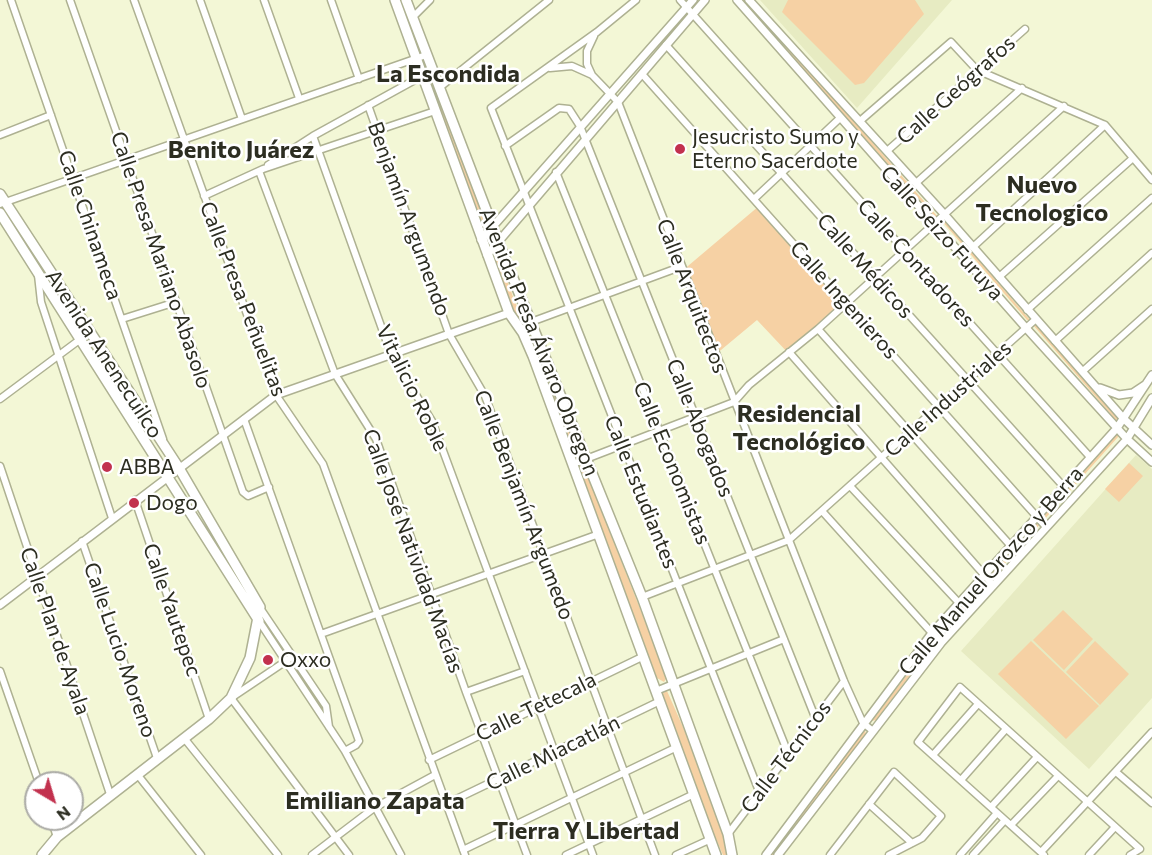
<!DOCTYPE html>
<html>
<head>
<meta charset="utf-8">
<style>
	body { margin:0 }
	#map { position:relative; width:1152px; height:855px; overflow:hidden; background:#f3f7d6; font-family:Commissioner,sans-serif }
	canvas { display:block }
	.north { position:absolute; left:24px; top:771px; width:60px; height:60px; box-sizing:border-box; background:#fff; border:2px solid #ababa6; border-radius:50%; rotate:142deg; font-size:16px; font-weight:700; line-height:24px; text-align:center; color:#2c2d21 }
	.north::after { content:''; display:block; margin:auto; width:21px; height:27px; background:#c2314e; clip-path:polygon(50% 0,100% 100%,50% 72%,0 100%) }
</style>
</head>
<body>
<div id="map">
<canvas width="1152" height="855"></canvas>
<div class="north">N</div>
</div>
<script>
const g = document.querySelector('canvas').getContext('2d');
g.lineJoin = 'round';
function fillPath(path, color) { g.fillStyle = color; g.fill(path, 'evenodd'); }
const toPath = rows => new Path2D(rows.map(r => 'M' + r).join(''));
function trace(path, color, width, dash) { g.strokeStyle = color; g.lineWidth = width; g.lineCap = dash ? 'butt' : 'round'; g.setLineDash(dash || []); g.stroke(path); }
function label(font, color, halo, rows, align = 'center') {
  g.font = font + ' Commissioner,sans-serif'; g.lineWidth = 5; g.setLineDash([]); g.textBaseline = 'middle'; g.strokeStyle = halo; g.fillStyle = color; for (const [text, x, y, turn = 0] of rows) {
    g.save(); g.translate(x, y); g.rotate((+turn || 0) * Math.PI / 180); g.textAlign = isNaN(turn) ? turn : align; if (halo) g.strokeText(text, 0, 0); g.fillText(text, 0, 0); g.restore();
  }
}
const built = toPath([
	[760,0,952,0,857,108],
	[1136,455,1152,469,1152,698,1089,769,961,651]
]);
const green = toPath([
	[742,0,747,0,938,217,935,217],
	[788,0,915,0,924,14,864,83,855,85,782,12],
	[423,63,427,66,488,227,484,226,461,167],
	[759,206,846,303,789,354,757,320,715,355,682,271],
	[942,221,945,221,1030,320,1027,320],
	[493,252,498,256,515,302,536,345,667,677,664,682,657,678,636,625,535,348,511,310,491,256],
	[1033,325,1036,325,1118,419,1116,420],
	[1118,433,1118,437,940,636,876,720,872,721,940,631],
	[1129,463,1143,476,1119,502,1105,489],
	[1063,610,1093,639,1064,670,1033,640],
	[1031,641,1099,706,1066,739,998,674],
	[1095,641,1129,674,1100,705,1066,672],
	[667,691,711,790,730,855,723,855,702,807,661,694],
	[865,730,866,734,773,855,769,855]
]);
const minor = toPath([
	[11,0,163,439],
	[70,0,243,492,248,496,269,487],
	[134,0,276,395,323,464,465,855],
	[200,0,242,119],
	[264,0,299,98],
	[331,0,359,79],
	[636,0,597,32,491,108,759,791],
	[680,0,1090,457],
	[412,18,430,0],
	[666,45,1064,487],
	[550,68,572,66,592,75,618,102,844,681,863,723,873,731],
	[642,74,1046,527],
	[592,75,587,64,587,51,594,36],
	[439,88,549,0],
	[368,105,449,334,485,396,655,855],
	[860,121,951,42,977,70,1105,125,1152,180],
	[0,135,51,115],
	[313,136,391,354,432,421,593,855],
	[505,146,559,108,569,109,580,126,815,717],
	[887,151,1025,29],
	[268,165,313,136,422,76],
	[259,171,335,374,376,439,466,692,527,855],
	[556,172,788,753],
	[916,183,1022,88],
	[204,196,263,169,435,111],
	[754,199,840,118],
	[0,204,426,55],
	[973,247,1105,125],
	[38,275,41,302,112,518],
	[999,277,1133,158],
	[1027,310,1152,198],
	[122,319,176,302],
	[531,322,680,267],
	[818,329,1010,545],
	[1055,341,1152,253],
	[789,352,993,585],
	[1083,371,1152,309],
	[0,399,82,338],
	[244,419,359,741,356,745,345,751],
	[573,464,734,402,749,385,818,329,1064,106],
	[0,466,110,794],
	[850,486,959,603],
	[135,500,209,719],
	[822,511,941,643],
	[82,541,157,758],
	[642,597,789,540,1036,319],
	[260,608,326,706,329,727],
	[259,621,345,751,401,855],
	[321,634,599,534],
	[292,657,231,698,349,855],
	[0,671,39,783],
	[656,691,784,639],
	[466,692,525,671],
	[184,738,278,855],
	[933,755,978,704],
	[429,760,644,656],
	[1116,772,1152,803],
	[137,774,201,855],
	[961,780,1006,729],
	[446,804,660,701],
	[869,804,912,843],
	[991,807,1037,757],
	[51,819,57,837],
	[1011,825,1058,776],
	[728,834,844,681],
	[463,850,677,747],
	[1041,852,1152,732],
	[312,855,374,808,435,775],
	[566,855,694,794],
	[676,855,711,839],
	[830,855,894,772,941,816,922,838,889,855],
	[960,855,997,813],
	[973,855,1005,820],
	[1044,855,918,742,960,687,1140,849,1130,855],
	[1089,855,1115,827]
]);
const tertiary = toPath([
	[737,0,1026,328,1127,439,1152,462],
	[749,0,945,215,1124,419,1152,445],
	[481,240,693,0],
	[487,255,705,0],
	[1100,388,1119,395,1133,393,1145,385],
	[0,605,276,395,509,313],
	[766,855,932,633,1117,428,1152,375],
	[778,855,941,643,1127,439,1152,398]
]);
const primary = toPath([
	[395,0,509,313,523,333,533,356,716,855],
	[406,0,498,241,642,597,728,834,732,855],
	[0,194,179,468,260,607,250,658,231,698,209,719,57,837,42,855],
	[0,213,259,621]
]);
const markers = [
	[680,149,6,"#c2314e"],
	[107,467,6,"#c2314e"],
	[134,503,6,"#c2314e"],
	[268,660,6,"#c2314e"]
];
const streetNames = [
	["Calle Geógrafos",956,90,-42],
	["Benjamín Argumendo",409,219,70],
	["Calle Chinameca",90,225,71],
	["Calle Seizo Furuya",942,233,48],
	["Calle Presa Mariano Abasolo",161,260,71],
	["Calle Contadores",916,263,48],
	["Calle Médicos",865,266,48],
	["Calle Arquitectos",692,296,69],
	["Calle Presa Peñuelitas",243,299,69],
	["Calle Ingenieros",844,300,48],
	["Avenida Presa Álvaro Obregon",539,342,68],
	["Avenida Anenecuilco",104,354,57],
	["Vitalicio Roble",412,388,64],
	["Calle Industriales",948,399,-42],
	["Calle Abogados",700,428,68],
	["Calle Economistas",672,463,68],
	["Calle Estudiantes",641,492,68],
	["Calle Benjamín Argumedo",524,505,69],
	["Calle José Natividad Macías",413,551,70],
	["Calle Manuel Orozco y Berra",991,571,-49],
	["Calle Yautepec",172,610,71],
	["Calle Plan de Ayala",55,631,71],
	["Calle Lucio Moreno",120,650,71],
	["Calle Tetecala",536,707,-26],
	["Calle Miacatlán",553,753,-26],
	["Calle Técnicos",786,757,-53]
];
const poiNames = [
	["Jesucristo Sumo y",692,137],
	["Eterno Sacerdote",692,161],
	["ABBA",119,467],
	["Dogo",146,503],
	["Oxxo",280,660]
];
const quarterNames = [
	["La Escondida",448,74],
	["Benito Juárez",241,150],
	["Nuevo",1042,185],
	["Tecnologico",1042,213],
	["Residencial",799,414],
	["Tecnológico",799,442],
	["Emiliano Zapata",375,801],
	["Tierra Y Libertad",586,831]
];
fillPath(built, '#e7ebc2');
fillPath(green, '#f6d1a4');
trace(minor, '#aeb192', 9);
trace(tertiary, '#aeb192', 10);
trace(primary, '#aeb192', 12);
trace(minor, '#fff', 6);
trace(tertiary, '#fff', 7);
trace(primary, '#fff', 9);
for (const [x, y, r, color] of markers) { const dot = new Path2D(); dot.arc(x, y, r, 0, 2 * Math.PI); g.fillStyle = color; g.fill(dot); trace(dot, '#fff', 2); }
label('21px', '#2c2d21', '#fff', streetNames);
label('21px', '#2c2d21', '#fff', poiNames, 'left');
label('bold 24px', '#2c2d21', '#fff', quarterNames);
</script>
</body>
</html>
